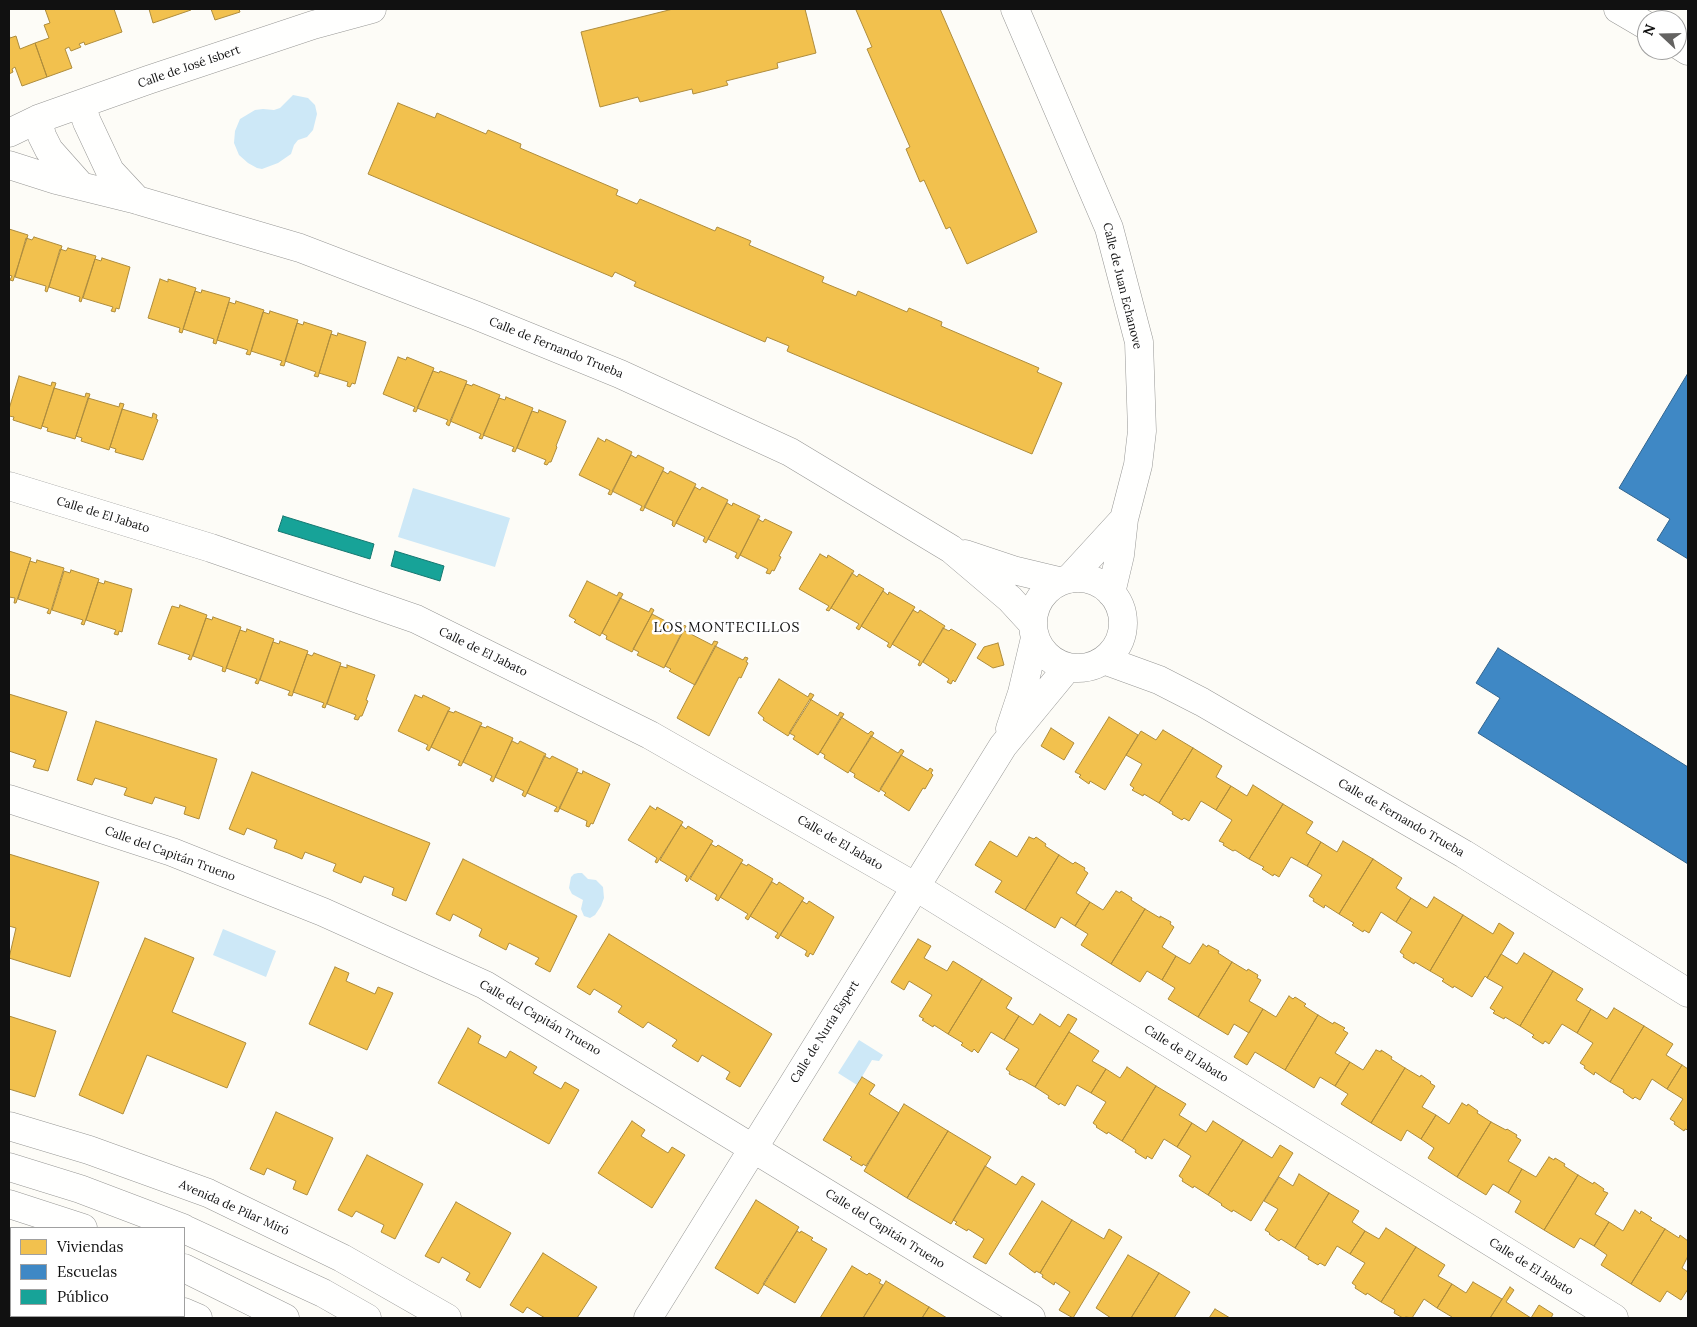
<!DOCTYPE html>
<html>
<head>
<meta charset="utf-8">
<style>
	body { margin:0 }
	#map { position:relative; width:1697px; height:1327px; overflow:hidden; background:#fdfcf7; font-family:Lora,serif }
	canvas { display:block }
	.frame { position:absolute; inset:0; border:10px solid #111; pointer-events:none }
	.legend { position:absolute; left:10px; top:1227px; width:175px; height:90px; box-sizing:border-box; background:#fff; border:1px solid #a0a0a0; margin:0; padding:6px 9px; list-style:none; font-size:15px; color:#111 }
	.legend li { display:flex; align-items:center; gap:10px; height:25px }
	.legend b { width:25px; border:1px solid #a0a0a0 }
	.north { position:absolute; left:1637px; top:10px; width:50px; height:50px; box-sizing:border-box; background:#fff; border:1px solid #a0a0a0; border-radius:50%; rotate:291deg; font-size:14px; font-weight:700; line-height:20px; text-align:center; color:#111 }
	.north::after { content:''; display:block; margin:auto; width:18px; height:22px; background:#646362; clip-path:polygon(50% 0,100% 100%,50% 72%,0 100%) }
</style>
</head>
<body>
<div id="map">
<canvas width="1697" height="1327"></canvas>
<div class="frame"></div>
<ul class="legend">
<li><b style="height:14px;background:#f2c14e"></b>Viviendas</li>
<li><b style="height:14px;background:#3f88c5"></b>Escuelas</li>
<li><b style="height:14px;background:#17a398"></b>Público</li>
</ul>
<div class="north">N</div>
</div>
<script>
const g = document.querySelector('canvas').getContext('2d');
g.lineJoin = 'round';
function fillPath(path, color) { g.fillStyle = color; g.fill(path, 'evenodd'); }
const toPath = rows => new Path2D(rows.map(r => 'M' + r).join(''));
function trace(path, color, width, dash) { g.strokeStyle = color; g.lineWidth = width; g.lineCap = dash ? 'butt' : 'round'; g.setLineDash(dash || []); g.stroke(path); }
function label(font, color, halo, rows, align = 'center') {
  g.font = font + ' Lora,serif'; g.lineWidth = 5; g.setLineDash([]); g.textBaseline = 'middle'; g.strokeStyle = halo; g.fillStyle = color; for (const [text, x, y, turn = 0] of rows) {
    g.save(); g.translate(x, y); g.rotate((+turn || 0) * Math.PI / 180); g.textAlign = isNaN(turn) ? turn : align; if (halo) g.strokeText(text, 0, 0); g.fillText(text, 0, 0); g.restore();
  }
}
const water = toPath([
	[293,95,308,98,315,105,317,114,313,130,307,137,298,140,294,145,291,154,278,163,262,169,257,168,248,163,239,155,234,143,235,131,240,119,255,110,263,109,274,110,280,108],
	[413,488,510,518,495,567,398,537],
	[578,873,582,873,588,879,596,880,603,887,604,898,601,906,595,915,590,918,584,916,581,909,583,900,572,894,569,888,571,877,574,874],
	[223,929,276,951,266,977,213,955],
	[859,1040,883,1055,879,1061,872,1060,857,1085,838,1073]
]);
const homes = toPath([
	[45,9,114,9,122,32,85,45,84,42,79,44,81,47,71,51,69,47,65,49,72,68,47,77,35,43,49,38,44,25,50,23,45,9],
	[149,9,191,9,191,10,153,23,149,9],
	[211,9,239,9,240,12,215,20,211,9],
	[673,9,805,9,816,53,777,63,778,68,726,81,728,85,693,94,692,89,640,102,638,97,600,107,581,32,673,9],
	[859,9,940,9,1037,232,967,264,950,227,946,229,924,180,920,182,906,149,910,147,867,49,872,47,856,10,859,9],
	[9,34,10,38,16,36,20,49,35,43,47,77,22,86,15,67,12,69,13,72,9,74,9,34],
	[398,103,435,118,437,113,486,134,488,130,521,144,520,148,618,190,616,195,637,204,640,199,715,231,717,227,751,241,749,245,824,277,822,282,856,296,858,291,907,312,909,308,942,322,941,326,1039,368,1037,372,1062,383,1032,454,789,352,787,351,789,346,767,337,765,342,634,286,636,282,615,272,612,277,610,276,368,174,398,103],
	[9,229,28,235,13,281,10,280,12,276,9,275,9,229],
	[34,237,62,246,47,292,45,291,46,286,15,277,26,238,32,240,34,237],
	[68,248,96,256,81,302,79,301,80,297,49,287,60,249,66,251,68,248],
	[102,258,130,267,119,309,116,308,115,312,111,311,113,307,83,298,95,259,101,261,102,258],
	[160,279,168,282,168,279,196,288,182,333,179,332,180,328,148,318,160,279],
	[202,290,230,298,216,344,213,343,214,339,183,329,195,291,201,293,202,290],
	[236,301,264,310,250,355,246,354,248,350,217,340,229,302,235,304,236,301],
	[270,311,298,320,284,366,280,365,282,361,251,351,263,312,269,314,270,311],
	[304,322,332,331,318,377,314,376,316,372,285,361,297,323,303,325,304,322],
	[338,333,366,342,355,384,352,383,350,387,347,386,348,382,319,373,331,334,337,336,338,333],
	[398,357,406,360,407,357,434,368,416,412,413,411,415,407,383,394,398,357],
	[433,371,439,373,440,371,467,381,449,426,446,424,448,420,417,408,433,371],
	[19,376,51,386,52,382,56,383,41,429,13,420,14,417,9,416,9,409,19,376],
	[466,384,472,386,473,384,500,395,482,439,479,438,481,434,450,421,466,384],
	[54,388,85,397,86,393,90,394,75,439,47,431,48,428,42,426,54,388],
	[506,397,533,408,515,452,512,451,514,447,483,435,499,398,505,400,506,397],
	[88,398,119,407,120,403,124,404,109,450,81,441,82,438,76,436,88,398],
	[122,409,152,418,153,413,157,415,156,419,158,420,143,460,115,452,116,449,110,447,122,409],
	[539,410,566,421,556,446,557,447,551,462,549,462,547,465,544,464,546,460,517,448,532,411,538,413,539,410],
	[598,438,605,442,606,439,632,452,611,495,608,494,610,490,579,475,598,438],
	[631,455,636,458,638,455,664,468,643,511,640,510,642,506,612,491,631,455],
	[663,471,668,474,670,471,696,484,674,527,672,525,673,521,644,507,663,471],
	[695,487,700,490,702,487,728,500,706,543,703,541,705,537,676,523,695,487],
	[727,503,732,506,733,503,760,516,738,559,735,557,737,553,708,539,727,503],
	[758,519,763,522,765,519,792,532,779,556,781,557,774,571,772,570,770,574,766,573,768,569,740,555,758,519],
	[9,551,31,558,16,603,14,603,15,598,9,597,9,551],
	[820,554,827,558,828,555,854,571,829,611,826,610,829,606,799,589,820,554],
	[37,560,64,568,50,614,47,613,49,609,18,599,30,561,36,563,37,560],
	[71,570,99,579,84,625,81,624,83,620,52,610,64,571,70,573,71,570],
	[852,573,857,577,859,574,884,589,859,630,856,628,859,624,831,608,852,573],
	[105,581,132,589,122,632,119,631,118,635,114,634,116,630,86,620,98,582,104,584,105,581],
	[587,581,617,596,619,592,623,594,600,636,574,622,576,620,569,616,587,581],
	[883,591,888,595,889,592,915,607,890,648,887,646,889,643,861,626,883,591],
	[620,598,649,612,651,608,654,610,632,652,606,639,607,636,602,633,620,598],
	[180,605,207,615,191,660,188,659,190,655,158,644,172,606,179,608,180,605],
	[913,610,918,613,920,610,945,626,920,666,918,665,920,661,892,644,913,610],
	[652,614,681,629,683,625,686,626,664,668,637,655,639,652,633,649,652,614],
	[213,617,241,627,225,672,222,671,223,667,193,656,206,618,212,620,213,617],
	[943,628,949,631,951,629,976,644,955,682,953,680,951,684,947,682,949,679,923,662,943,628],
	[247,629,274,639,258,684,255,683,257,679,226,668,240,630,246,632,247,629],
	[683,630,712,645,714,641,718,642,695,685,669,671,671,669,665,666,683,630],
	[280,641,308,651,292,696,288,695,290,691,260,680,273,642,279,644,280,641],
	[998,643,1004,665,993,668,977,658,984,647,998,643],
	[715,646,743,660,745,657,748,658,746,662,748,663,741,678,739,677,709,736,677,718,715,646],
	[314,653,341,663,325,708,322,707,324,703,293,692,307,654,312,656,314,653],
	[347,665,375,675,366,700,368,701,362,716,360,716,358,720,354,719,356,715,327,704,340,666,347,668,347,665],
	[779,679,808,697,810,693,814,695,788,736,763,720,764,718,758,713,779,679],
	[9,694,67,712,48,771,33,767,36,760,9,751,9,694],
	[415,695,422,698,423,695,450,708,429,751,426,749,428,745,398,731,415,695],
	[810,699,838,716,840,712,844,714,818,755,793,739,795,736,789,733,810,699],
	[448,711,454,713,455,711,482,723,461,766,458,765,460,761,431,747,448,711],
	[841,717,868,734,871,731,874,733,848,773,824,758,825,755,820,752,841,717],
	[1109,717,1138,735,1105,790,1090,781,1089,784,1079,777,1081,775,1075,772,1109,717],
	[96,721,217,759,199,819,184,814,186,807,155,797,152,804,124,795,127,788,95,778,92,785,77,780,96,721],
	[480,726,486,728,487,726,513,738,493,782,490,780,492,776,463,762,480,726],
	[1051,728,1074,743,1064,760,1041,746,1051,728],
	[1163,730,1193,748,1159,803,1144,794,1143,796,1132,790,1134,788,1130,785,1142,764,1126,755,1141,731,1156,740,1163,730],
	[871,736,898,753,901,749,904,751,879,792,854,777,855,774,850,771,871,736],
	[512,741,518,744,520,741,546,754,525,797,522,795,524,791,495,777,512,741],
	[1193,748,1222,766,1216,777,1231,786,1216,810,1201,801,1189,821,1184,818,1182,820,1172,814,1173,812,1159,803,1193,748],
	[901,755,928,771,930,768,933,770,931,773,933,775,925,789,923,788,909,811,884,795,886,793,880,789,901,755],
	[544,756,550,759,552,756,578,769,558,812,554,811,557,807,527,793,544,756],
	[583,771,610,784,593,824,591,823,589,827,586,826,587,821,559,808,577,772,582,774,583,771],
	[252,772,430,843,406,901,392,895,394,888,364,876,361,883,333,871,336,864,305,852,302,859,288,853,274,848,277,840,247,828,244,835,229,829,252,772],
	[1253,785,1283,804,1249,859,1235,850,1233,851,1223,845,1224,843,1219,841,1232,820,1216,810,1231,786,1247,796,1253,785],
	[1283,804,1313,822,1306,833,1321,842,1307,866,1291,857,1279,877,1274,874,1273,876,1262,869,1264,867,1249,859,1283,804],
	[650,806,656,810,657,807,683,822,657,863,655,862,657,858,628,840,650,806],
	[681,825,686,829,688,826,713,841,687,882,685,880,687,876,660,860,681,825],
	[1029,837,1034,839,1036,837,1046,844,1045,846,1059,855,1025,910,995,892,1002,881,975,865,990,841,1017,857,1029,837],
	[1343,841,1373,859,1339,914,1325,905,1324,908,1313,901,1314,899,1309,896,1322,875,1307,866,1321,842,1337,852,1343,841],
	[711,844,716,847,718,845,743,860,718,901,715,899,717,895,690,879,711,844],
	[9,854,99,882,70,977,9,958,16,928,9,926,9,854],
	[1059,855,1073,864,1075,862,1085,868,1084,870,1088,873,1076,893,1090,902,1075,926,1061,917,1055,928,1025,910,1059,855],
	[463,859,577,916,550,972,535,964,539,958,509,943,506,950,479,936,482,929,453,914,450,921,436,914,463,859],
	[1373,859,1402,878,1396,888,1411,898,1396,922,1381,912,1369,933,1364,930,1363,932,1352,925,1354,923,1339,914,1373,859],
	[741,863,747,866,748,864,773,879,748,920,745,918,748,914,720,897,741,863],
	[772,882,777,885,779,882,804,898,778,939,775,937,778,933,750,916,772,882],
	[1116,891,1120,893,1121,891,1132,898,1131,900,1145,909,1111,964,1081,945,1088,934,1075,926,1090,902,1103,910,1116,891],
	[1434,897,1463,915,1430,971,1415,962,1414,964,1403,957,1404,955,1400,952,1412,932,1396,922,1411,898,1427,908,1434,897],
	[802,901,807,904,809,901,834,917,813,955,810,953,808,957,805,955,807,951,780,935,802,901],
	[1145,909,1160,918,1160,916,1171,922,1170,924,1174,927,1162,947,1176,956,1162,980,1147,971,1140,982,1111,964,1145,909],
	[1463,915,1493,934,1499,923,1514,933,1487,978,1485,976,1472,997,1454,986,1453,988,1442,981,1444,979,1430,971,1463,915],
	[609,934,772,1034,740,1087,726,1079,730,1072,702,1055,698,1062,672,1046,677,1040,648,1022,643,1028,618,1012,622,1006,594,989,590,995,577,987,609,934],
	[145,938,194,958,172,1012,246,1043,227,1088,147,1055,123,1114,79,1095,145,938],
	[918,939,931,946,924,958,947,971,953,961,982,979,948,1034,934,1025,933,1027,922,1020,924,1019,919,1016,932,995,909,981,904,990,891,982,918,939],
	[1203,944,1207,947,1208,945,1219,951,1218,953,1232,962,1198,1017,1168,999,1175,988,1162,980,1176,956,1190,964,1203,944],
	[1524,953,1553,971,1520,1026,1505,1017,1504,1019,1493,1013,1495,1011,1490,1008,1503,987,1487,978,1501,954,1517,964,1524,953],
	[1232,962,1247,971,1248,969,1258,975,1257,978,1261,980,1249,1001,1263,1009,1249,1033,1234,1024,1228,1035,1198,1017,1232,962],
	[335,967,349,973,346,981,375,994,378,987,393,993,367,1050,309,1024,335,967],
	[1553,971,1583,989,1576,1000,1591,1009,1577,1033,1562,1024,1549,1044,1545,1041,1543,1044,1532,1037,1534,1035,1520,1026,1553,971],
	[982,979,1012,998,1006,1008,1019,1016,1004,1040,991,1032,978,1053,974,1049,972,1052,961,1045,963,1043,948,1034,982,979],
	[1289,996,1293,999,1295,997,1306,1004,1304,1006,1318,1015,1285,1070,1255,1052,1247,1065,1234,1057,1263,1009,1276,1017,1289,996],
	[1614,1008,1644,1026,1610,1082,1595,1072,1594,1075,1584,1068,1585,1066,1580,1063,1593,1043,1577,1033,1591,1009,1607,1019,1614,1008],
	[1040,1014,1060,1027,1068,1014,1077,1019,1035,1087,1021,1079,1020,1080,1009,1074,1010,1072,1006,1069,1019,1049,1004,1040,1019,1016,1033,1025,1040,1014],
	[1318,1015,1333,1024,1334,1022,1345,1028,1343,1030,1348,1033,1335,1053,1350,1062,1335,1086,1320,1077,1314,1088,1285,1070,1318,1015],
	[9,1016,56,1031,35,1097,9,1089,9,1016],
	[1644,1026,1673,1044,1666,1055,1682,1065,1667,1089,1652,1079,1640,1100,1635,1097,1633,1099,1623,1092,1624,1090,1610,1082,1644,1026],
	[468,1028,481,1036,478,1043,506,1058,510,1051,537,1067,533,1073,561,1089,565,1082,579,1090,549,1144,438,1083,468,1028],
	[1069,1032,1099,1051,1092,1061,1106,1069,1091,1093,1077,1085,1065,1106,1060,1103,1059,1105,1048,1098,1049,1096,1035,1087,1069,1032],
	[1376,1050,1381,1052,1381,1050,1392,1057,1391,1059,1405,1068,1371,1123,1341,1104,1348,1094,1335,1086,1350,1062,1363,1070,1376,1050],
	[1682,1065,1688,1069,1688,1130,1685,1129,1684,1131,1674,1124,1675,1122,1670,1119,1683,1099,1667,1089,1682,1065],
	[1127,1067,1156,1086,1122,1141,1108,1132,1107,1134,1096,1127,1097,1126,1093,1123,1106,1102,1091,1093,1106,1069,1120,1078,1127,1067],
	[1405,1068,1420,1077,1421,1075,1431,1082,1430,1083,1435,1086,1422,1107,1436,1115,1421,1139,1407,1130,1401,1141,1371,1123,1405,1068],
	[862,1077,875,1085,869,1094,899,1113,866,1166,863,1164,862,1166,850,1159,852,1157,823,1140,862,1077],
	[1156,1086,1186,1104,1179,1115,1192,1123,1177,1147,1164,1139,1152,1159,1147,1156,1146,1159,1135,1152,1136,1150,1122,1141,1156,1086],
	[1462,1103,1467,1106,1468,1104,1478,1111,1477,1113,1491,1122,1457,1177,1428,1158,1434,1148,1421,1139,1436,1115,1449,1124,1462,1103],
	[904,1104,948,1131,907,1198,864,1171,904,1104],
	[276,1112,333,1138,307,1195,293,1189,296,1181,267,1168,264,1175,250,1169,276,1112],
	[632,1121,645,1130,641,1136,668,1153,672,1147,685,1155,652,1208,598,1173,632,1121],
	[1213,1121,1243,1140,1208,1195,1194,1186,1193,1188,1182,1181,1183,1179,1179,1176,1191,1156,1177,1147,1192,1123,1206,1132,1213,1121],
	[1491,1122,1506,1130,1507,1129,1517,1135,1516,1137,1521,1140,1508,1161,1522,1169,1508,1193,1493,1184,1486,1195,1457,1177,1491,1122],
	[948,1131,991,1157,951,1224,907,1198,948,1131],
	[1243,1140,1272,1158,1280,1145,1293,1153,1251,1221,1233,1210,1232,1212,1221,1205,1222,1204,1208,1195,1243,1140],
	[367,1155,423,1184,395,1239,381,1232,384,1225,356,1211,352,1217,338,1210,367,1155],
	[1549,1157,1554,1160,1555,1158,1565,1164,1564,1166,1578,1175,1544,1230,1515,1212,1521,1201,1508,1193,1522,1169,1536,1177,1549,1157],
	[985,1166,1016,1185,1022,1176,1035,1184,986,1264,973,1257,984,1239,968,1229,967,1231,955,1224,957,1222,953,1220,985,1166],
	[1299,1174,1329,1193,1295,1248,1281,1239,1279,1241,1269,1234,1270,1233,1265,1230,1278,1209,1264,1201,1279,1177,1293,1186,1299,1174],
	[1578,1175,1593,1184,1594,1182,1604,1189,1603,1191,1608,1193,1595,1214,1609,1222,1594,1246,1580,1238,1574,1248,1544,1230,1578,1175],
	[1329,1193,1359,1211,1352,1222,1365,1231,1350,1254,1337,1246,1325,1266,1320,1263,1318,1265,1308,1259,1309,1257,1295,1248,1329,1193],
	[756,1200,799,1227,758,1294,715,1268,756,1200],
	[1042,1201,1072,1220,1040,1273,1036,1271,1035,1273,1009,1254,1042,1201],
	[456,1202,511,1233,480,1288,466,1280,470,1273,442,1257,439,1263,425,1256,456,1202],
	[1635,1210,1640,1214,1641,1211,1652,1218,1650,1220,1665,1229,1631,1284,1601,1265,1607,1255,1594,1246,1609,1222,1623,1231,1635,1210],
	[1072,1220,1104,1239,1109,1229,1122,1237,1073,1318,1059,1310,1070,1292,1055,1282,1054,1285,1042,1277,1043,1275,1040,1273,1072,1220],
	[1386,1228,1416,1247,1381,1302,1367,1293,1366,1295,1355,1288,1356,1286,1352,1283,1365,1263,1350,1254,1365,1231,1379,1239,1386,1228],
	[1665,1229,1679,1238,1680,1235,1688,1241,1688,1256,1682,1268,1688,1272,1688,1289,1681,1300,1667,1291,1660,1302,1631,1284,1665,1229],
	[797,1231,800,1233,801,1231,813,1238,811,1240,827,1249,795,1303,763,1284,797,1231],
	[1416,1247,1445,1265,1438,1276,1452,1284,1437,1308,1424,1299,1412,1318,1406,1317,1403,1318,1394,1313,1395,1310,1381,1302,1416,1247],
	[543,1253,597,1287,577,1318,545,1318,527,1307,523,1313,510,1305,543,1253],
	[1128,1255,1159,1273,1131,1318,1111,1318,1096,1308,1128,1255],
	[852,1266,867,1275,869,1273,881,1280,879,1283,883,1285,863,1318,820,1318,852,1266],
	[1159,1273,1190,1292,1174,1318,1131,1318,1159,1273],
	[886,1281,929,1307,922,1318,863,1318,886,1281],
	[1473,1282,1502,1299,1490,1318,1451,1318,1452,1317,1437,1308,1452,1284,1466,1293,1473,1282],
	[1510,1287,1514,1290,1506,1302,1531,1318,1539,1305,1553,1314,1551,1318,1490,1318,1510,1287],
	[929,1307,947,1318,922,1318,929,1307],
	[1215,1309,1230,1318,1209,1318,1215,1309]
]);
const schools = toPath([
	[1688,373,1688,559,1657,540,1670,519,1619,488,1688,373],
	[1498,648,1688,767,1688,864,1478,733,1500,698,1476,683,1498,648]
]);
const public = toPath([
	[283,516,374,544,370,559,278,531,283,516],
	[395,551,444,566,440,581,391,566,395,551]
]);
const minor = toPath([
	[1015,9,1109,228,1139,342,1142,431,1138,465,1124,519,1120,555,1111,593],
	[1618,9,1647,26],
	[1677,44,1688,51],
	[81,105,87,122,110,171,137,200],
	[38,119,42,136,49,150,81,186],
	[9,133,38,119,148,80,313,25,372,9],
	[9,165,56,180,137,200,300,248,475,315,620,374,790,452,951,549,1010,599,1032,623],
	[9,486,211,548,416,619,650,735,916,887,1614,1318],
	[965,554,1013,570,1059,581],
	'1033 623a45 45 0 1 1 90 0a45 45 0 1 1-90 0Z',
	[1069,579,1124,519],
	[1104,660,1159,680,1202,702,1464,854,1688,993],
	[1010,729,1022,693,1035,638],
	[9,799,172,852,323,912,485,985,1031,1318],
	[9,1126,89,1150,208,1193,342,1258,447,1318],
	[9,1167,80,1189,183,1228],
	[9,1204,83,1228],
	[184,1229,323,1293,367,1318],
	[9,1244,11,1244],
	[184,1268,285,1318],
	[184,1312,198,1318],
	[648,1318,1003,746,1068,667]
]);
const streetNames = [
	["Calle de José Isbert",189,67,-19],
	["Calle de Juan Echanove",1122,286,76],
	["Calle de Fernando Trueba",556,348,22],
	["Calle de El Jabato",103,515,17],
	["Calle de El Jabato",483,652,26],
	["Calle de Fernando Trueba",1401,818,30],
	["Calle de El Jabato",840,843,30],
	["Calle del Capitán Trueno",170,854,20],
	["Calle del Capitán Trueno",540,1018,30],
	["Calle de Nuria Espert",825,1032,-58],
	["Calle de El Jabato",1186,1054,32],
	["Avenida de Pilar Miró",234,1208,24],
	["Calle del Capitán Trueno",885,1229,32],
	["Calle de El Jabato",1531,1267,32]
];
const neighbourhoodNames = [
	["LOS MONTECILLOS",727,628]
];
fillPath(water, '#cde8f7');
fillPath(homes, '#f2c14e');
trace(homes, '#ae8c3c', 1);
fillPath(schools, '#3f88c5');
trace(schools, '#31648f', 1);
fillPath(public, '#17a398');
trace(public, '#157770', 1);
trace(minor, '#979795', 29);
trace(minor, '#fffffe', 28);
label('12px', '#111', '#fff', streetNames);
g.letterSpacing = '1px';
label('14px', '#111', '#fff', neighbourhoodNames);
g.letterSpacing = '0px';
</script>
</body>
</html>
